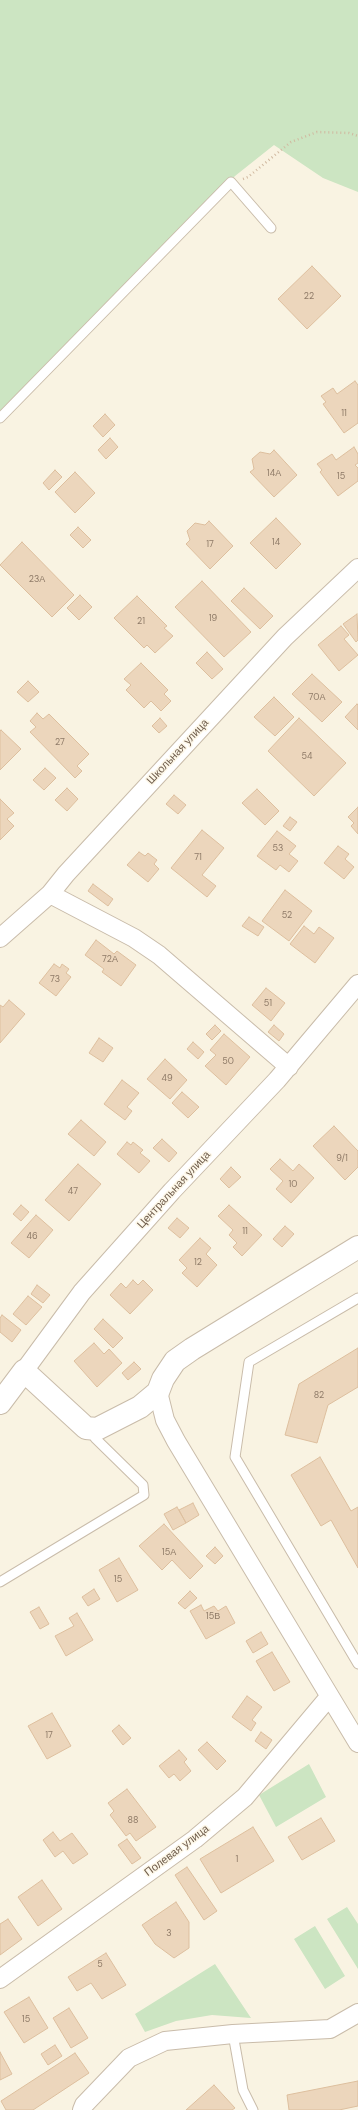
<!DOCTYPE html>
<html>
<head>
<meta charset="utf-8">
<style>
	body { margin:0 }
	canvas { display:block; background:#f9f3e2 }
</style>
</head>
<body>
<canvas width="358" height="2110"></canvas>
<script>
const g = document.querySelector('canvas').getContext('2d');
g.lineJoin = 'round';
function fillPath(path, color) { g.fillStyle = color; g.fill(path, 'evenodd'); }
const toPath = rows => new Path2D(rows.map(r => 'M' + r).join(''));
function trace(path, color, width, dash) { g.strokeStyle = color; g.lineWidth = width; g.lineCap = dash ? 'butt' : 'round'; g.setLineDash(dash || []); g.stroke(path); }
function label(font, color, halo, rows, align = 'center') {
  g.font = font + ' "DM Sans",sans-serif'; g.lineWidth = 3; g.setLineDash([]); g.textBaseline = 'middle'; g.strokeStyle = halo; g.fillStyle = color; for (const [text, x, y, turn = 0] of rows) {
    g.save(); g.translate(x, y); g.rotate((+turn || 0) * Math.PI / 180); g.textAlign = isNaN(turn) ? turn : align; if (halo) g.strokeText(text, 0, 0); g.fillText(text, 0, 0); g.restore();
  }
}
const green = toPath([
	[0,0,358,0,358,192,323,178,274,145,235,176,0,414],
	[309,1764,326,1797,276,1827,259,1795],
	[347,1907,358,1924,358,1969,327,1919],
	[315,1926,345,1976,325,1989,294,1939],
	[215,1964,251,2018,212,2015,176,2021,145,2032,135,2014]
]);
const building = toPath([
	[312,266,341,296,307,329,278,299,312,266],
	[355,381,358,385,358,423,344,433,323,404,326,402,321,396,333,388,337,394,355,381],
	[105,414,115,425,103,437,93,426,105,414],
	[110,438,118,447,106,459,98,450,110,438],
	[354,447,358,454,358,463,355,465,358,468,358,481,338,496,320,472,322,470,317,464,332,454,336,460,354,447],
	[274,450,297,475,274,497,250,472,254,469,252,459,260,452,270,454,274,450],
	[55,470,62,477,49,490,43,483,55,470],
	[75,472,95,493,75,513,55,492,75,472],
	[276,518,301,544,276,569,250,543,276,518],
	[209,521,233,546,210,569,186,544,190,540,187,531,195,523,205,525,209,521],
	[78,527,91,540,83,548,70,535,78,527],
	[22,542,74,595,52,617,0,565,22,542],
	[202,581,251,632,224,657,175,607,202,581],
	[244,588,273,616,260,629,231,601,244,588],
	[80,595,92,607,79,620,67,608,80,595],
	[137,596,167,626,164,628,173,636,155,653,147,645,144,648,114,618,137,596],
	[357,614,358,640,356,642,343,624,357,614],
	[341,626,349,635,344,639,358,655,339,671,318,645,341,626],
	[207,652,223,669,212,679,196,663,207,652],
	[141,663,168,690,164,694,171,701,161,711,151,701,144,708,126,690,131,685,124,679,141,663],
	[312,674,342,702,322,722,292,694,312,674],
	[28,681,39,692,28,702,17,692,28,681],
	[274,697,294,717,275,736,254,717,274,697],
	[357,704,358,705,358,730,345,717,357,704],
	[37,713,43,719,49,714,89,754,77,766,82,771,75,778,30,732,36,727,30,721,37,713],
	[160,718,167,726,159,733,152,726,160,718],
	[299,718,346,763,314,796,268,751,299,718],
	[1,730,21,749,0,770,0,731,1,730],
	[45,768,56,778,44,790,33,780,45,768],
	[67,788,78,799,67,811,55,800,67,788],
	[257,789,279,811,265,825,242,803,257,789],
	[174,795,186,805,178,814,166,804,174,795],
	[0,799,14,813,7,819,14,826,0,840,0,799],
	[358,807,358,834,351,826,354,823,348,817,358,807],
	[290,817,297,822,290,831,283,826,290,817],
	[202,830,224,848,202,875,216,886,207,897,171,868,202,830],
	[277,831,296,846,289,854,298,861,289,872,280,865,276,870,257,856,277,831],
	[338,846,349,854,345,859,354,867,344,879,324,863,338,846],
	[139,852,145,856,148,853,157,860,154,864,159,869,148,882,127,865,139,852],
	[93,884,113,899,108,906,88,891,93,884],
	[285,890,312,911,289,941,262,921,285,890],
	[249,917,264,927,258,936,242,926,249,917],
	[304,926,314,934,319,927,334,938,315,963,290,944,304,926],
	[96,940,114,954,117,951,136,965,121,986,102,972,104,969,85,955,96,940],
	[54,964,60,968,62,964,69,969,66,973,71,977,56,996,39,983,54,964],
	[266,988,285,1003,271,1021,252,1005,266,988],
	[9,1000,25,1014,0,1043,0,1005,3,1007,9,1000],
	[215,1025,221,1031,212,1040,206,1034,215,1025],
	[274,1025,284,1034,279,1041,268,1032,274,1025],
	[224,1034,250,1057,226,1085,205,1066,216,1055,210,1050,224,1034],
	[99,1038,113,1048,103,1062,89,1053,99,1038],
	[193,1042,204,1052,198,1059,187,1049,193,1042],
	[165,1059,187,1080,170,1099,147,1079,165,1059],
	[122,1080,139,1093,127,1107,132,1111,125,1120,104,1104,122,1080],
	[182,1092,199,1107,188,1118,172,1103,182,1092],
	[81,1120,106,1142,94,1156,68,1134,81,1120],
	[334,1126,358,1151,358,1167,345,1180,313,1146,334,1126],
	[162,1139,177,1153,169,1162,153,1148,162,1139],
	[127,1142,131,1145,133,1142,143,1150,140,1153,150,1161,139,1173,117,1154,127,1142],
	[280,1159,293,1171,299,1164,314,1178,291,1203,276,1189,283,1181,270,1169,280,1159],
	[78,1164,101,1184,69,1221,45,1200,78,1164],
	[231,1167,241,1177,229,1188,220,1179,231,1167],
	[21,1205,29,1212,21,1221,13,1214,21,1205],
	[229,1205,262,1235,242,1256,233,1247,237,1243,229,1235,233,1230,218,1216,229,1205],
	[36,1215,53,1230,29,1258,11,1243,36,1215],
	[177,1218,189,1228,180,1238,168,1228,177,1218],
	[285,1226,294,1234,282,1247,273,1239,285,1226],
	[200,1238,211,1248,206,1254,217,1265,197,1287,182,1273,187,1268,179,1260,200,1238],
	[133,1280,138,1285,143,1280,153,1290,130,1314,110,1295,121,1283,126,1288,133,1280],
	[37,1285,50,1295,43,1303,31,1294,37,1285],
	[28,1296,42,1307,26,1325,13,1314,28,1296],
	[2,1315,21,1330,12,1342,0,1332,0,1318,2,1315],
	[103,1319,123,1338,113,1348,94,1329,103,1319],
	[94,1343,104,1354,109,1349,122,1363,97,1387,74,1361,94,1343],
	[358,1348,358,1387,328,1405,317,1443,285,1435,299,1384,358,1348],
	[134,1362,141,1369,128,1380,122,1373,134,1362],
	[320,1457,351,1511,358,1507,358,1568,331,1520,321,1526,291,1475,320,1457],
	[193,1503,199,1515,186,1523,179,1510,193,1503],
	[177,1507,186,1523,173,1530,164,1514,177,1507],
	[164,1524,203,1566,190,1579,172,1560,162,1570,139,1546,164,1524],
	[215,1547,223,1556,215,1564,206,1556,215,1547],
	[119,1558,138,1590,117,1602,99,1570,119,1558],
	[94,1589,100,1599,88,1606,82,1597,94,1589],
	[190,1591,197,1598,185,1609,178,1603,190,1591],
	[201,1605,204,1611,214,1606,218,1611,226,1606,235,1623,206,1639,190,1611,201,1605],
	[39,1607,49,1624,40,1629,30,1612,39,1607],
	[77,1613,93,1640,66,1656,55,1636,74,1626,69,1618,77,1613],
	[261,1632,268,1644,253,1653,246,1641,261,1632],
	[272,1652,290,1682,274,1691,256,1661,272,1652],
	[247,1696,262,1707,252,1720,256,1723,251,1731,232,1717,247,1696],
	[52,1713,71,1746,47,1759,28,1726,52,1713],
	[119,1725,131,1738,123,1745,112,1731,119,1725],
	[261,1732,272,1740,266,1749,255,1741,261,1732],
	[207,1742,226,1761,217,1770,198,1750,207,1742],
	[179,1750,187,1759,184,1762,191,1771,180,1781,174,1774,169,1778,159,1766,179,1750],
	[127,1789,156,1827,136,1841,130,1833,126,1836,110,1815,114,1811,108,1803,127,1789],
	[321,1818,335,1841,302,1860,288,1837,321,1818],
	[253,1827,274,1861,221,1893,200,1859,253,1827],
	[53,1832,60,1841,72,1833,88,1854,73,1864,63,1851,55,1857,43,1840,53,1832],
	[127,1839,141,1858,132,1864,118,1845,127,1839],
	[187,1867,217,1911,204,1920,175,1875,187,1867],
	[42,1880,62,1909,38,1926,18,1897,42,1880],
	[176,1902,189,1922,189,1948,174,1958,155,1944,142,1925,176,1902],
	[8,1919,22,1939,0,1955,0,1924,8,1919],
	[106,1953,126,1985,102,1999,91,1983,77,1991,68,1977,106,1953],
	[29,1997,48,2028,24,2043,4,2012,29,1997],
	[69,2008,88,2038,71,2048,53,2018,69,2008],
	[55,2045,62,2056,48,2065,41,2054,55,2045],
	[0,2052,12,2074,0,2080,0,2052],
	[75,2053,89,2073,33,2110,6,2110,1,2101,75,2053],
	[358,2081,358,2106,339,2110,289,2110,287,2095,358,2081],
	[214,2085,235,2108,232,2110,186,2110,214,2085]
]);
const path = toPath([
	[243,179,248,177,291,142,317,132,349,133,358,136]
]);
const service = toPath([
	[0,418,231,182,271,228],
	[358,1298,249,1362,235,1457,358,1664],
	[0,1582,144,1495,143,1485,95,1438,97,1429],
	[233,2034,243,2090,253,2110]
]);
const minor = toPath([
	[50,894,134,938,159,955,289,1067],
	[0,938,50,894,66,874,285,637,358,568],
	[24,1371,82,1292,172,1191,277,1080,358,984],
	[158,1392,165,1420,176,1441,358,1743],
	[0,1979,195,1839,245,1797,329,1697],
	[82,2110,84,2105,129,2058,165,2041,233,2034,330,2029,358,2013]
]);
const tertiary = toPath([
	[0,1403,24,1371,86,1428,97,1429,140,1407,158,1392,163,1379,175,1361,192,1349,358,1247]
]);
const numberNames = [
	["22",309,297],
	["11",344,414],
	["14А",274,474],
	["15",341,477],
	["14",276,543],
	["17",210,545],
	["23А",37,580],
	["19",213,619],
	["21",141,622],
	["70А",317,698],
	["27",60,743],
	["54",307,757],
	["53",278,849],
	["71",198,858],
	["52",287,916],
	["72А",110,960],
	["73",55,980],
	["51",268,1004],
	["50",228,1062],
	["49",167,1079],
	["9/1",342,1159],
	["10",293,1185],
	["47",73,1192],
	["11",245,1232],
	["46",32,1237],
	["12",198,1263],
	["82",319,1396],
	["15А",169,1553],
	["15",118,1580],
	["15В",213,1617],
	["17",49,1736],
	["88",133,1821],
	["1",237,1860],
	["3",169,1934],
	["5",100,1965],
	["15",26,2020]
];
const streetNames = [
	["Школьная улица",178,752,-47],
	["Центральная улица",174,1190,-47],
	["Полевая улица",177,1851,-37]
];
fillPath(green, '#cce5c2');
fillPath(building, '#ecd6bc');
trace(building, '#ddbf9e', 1);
trace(service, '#c9bcaa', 11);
trace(minor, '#c9bcaa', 20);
trace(tertiary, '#c9bcaa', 24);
trace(path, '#d0b9a0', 2.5, [1, 3]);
trace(service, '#fff', 9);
trace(minor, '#fff', 18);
trace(tertiary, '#fff', 22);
label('9px', '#8e7a67', null, numberNames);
label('11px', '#6e5c4b', '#fdf7e8', streetNames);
</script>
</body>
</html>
